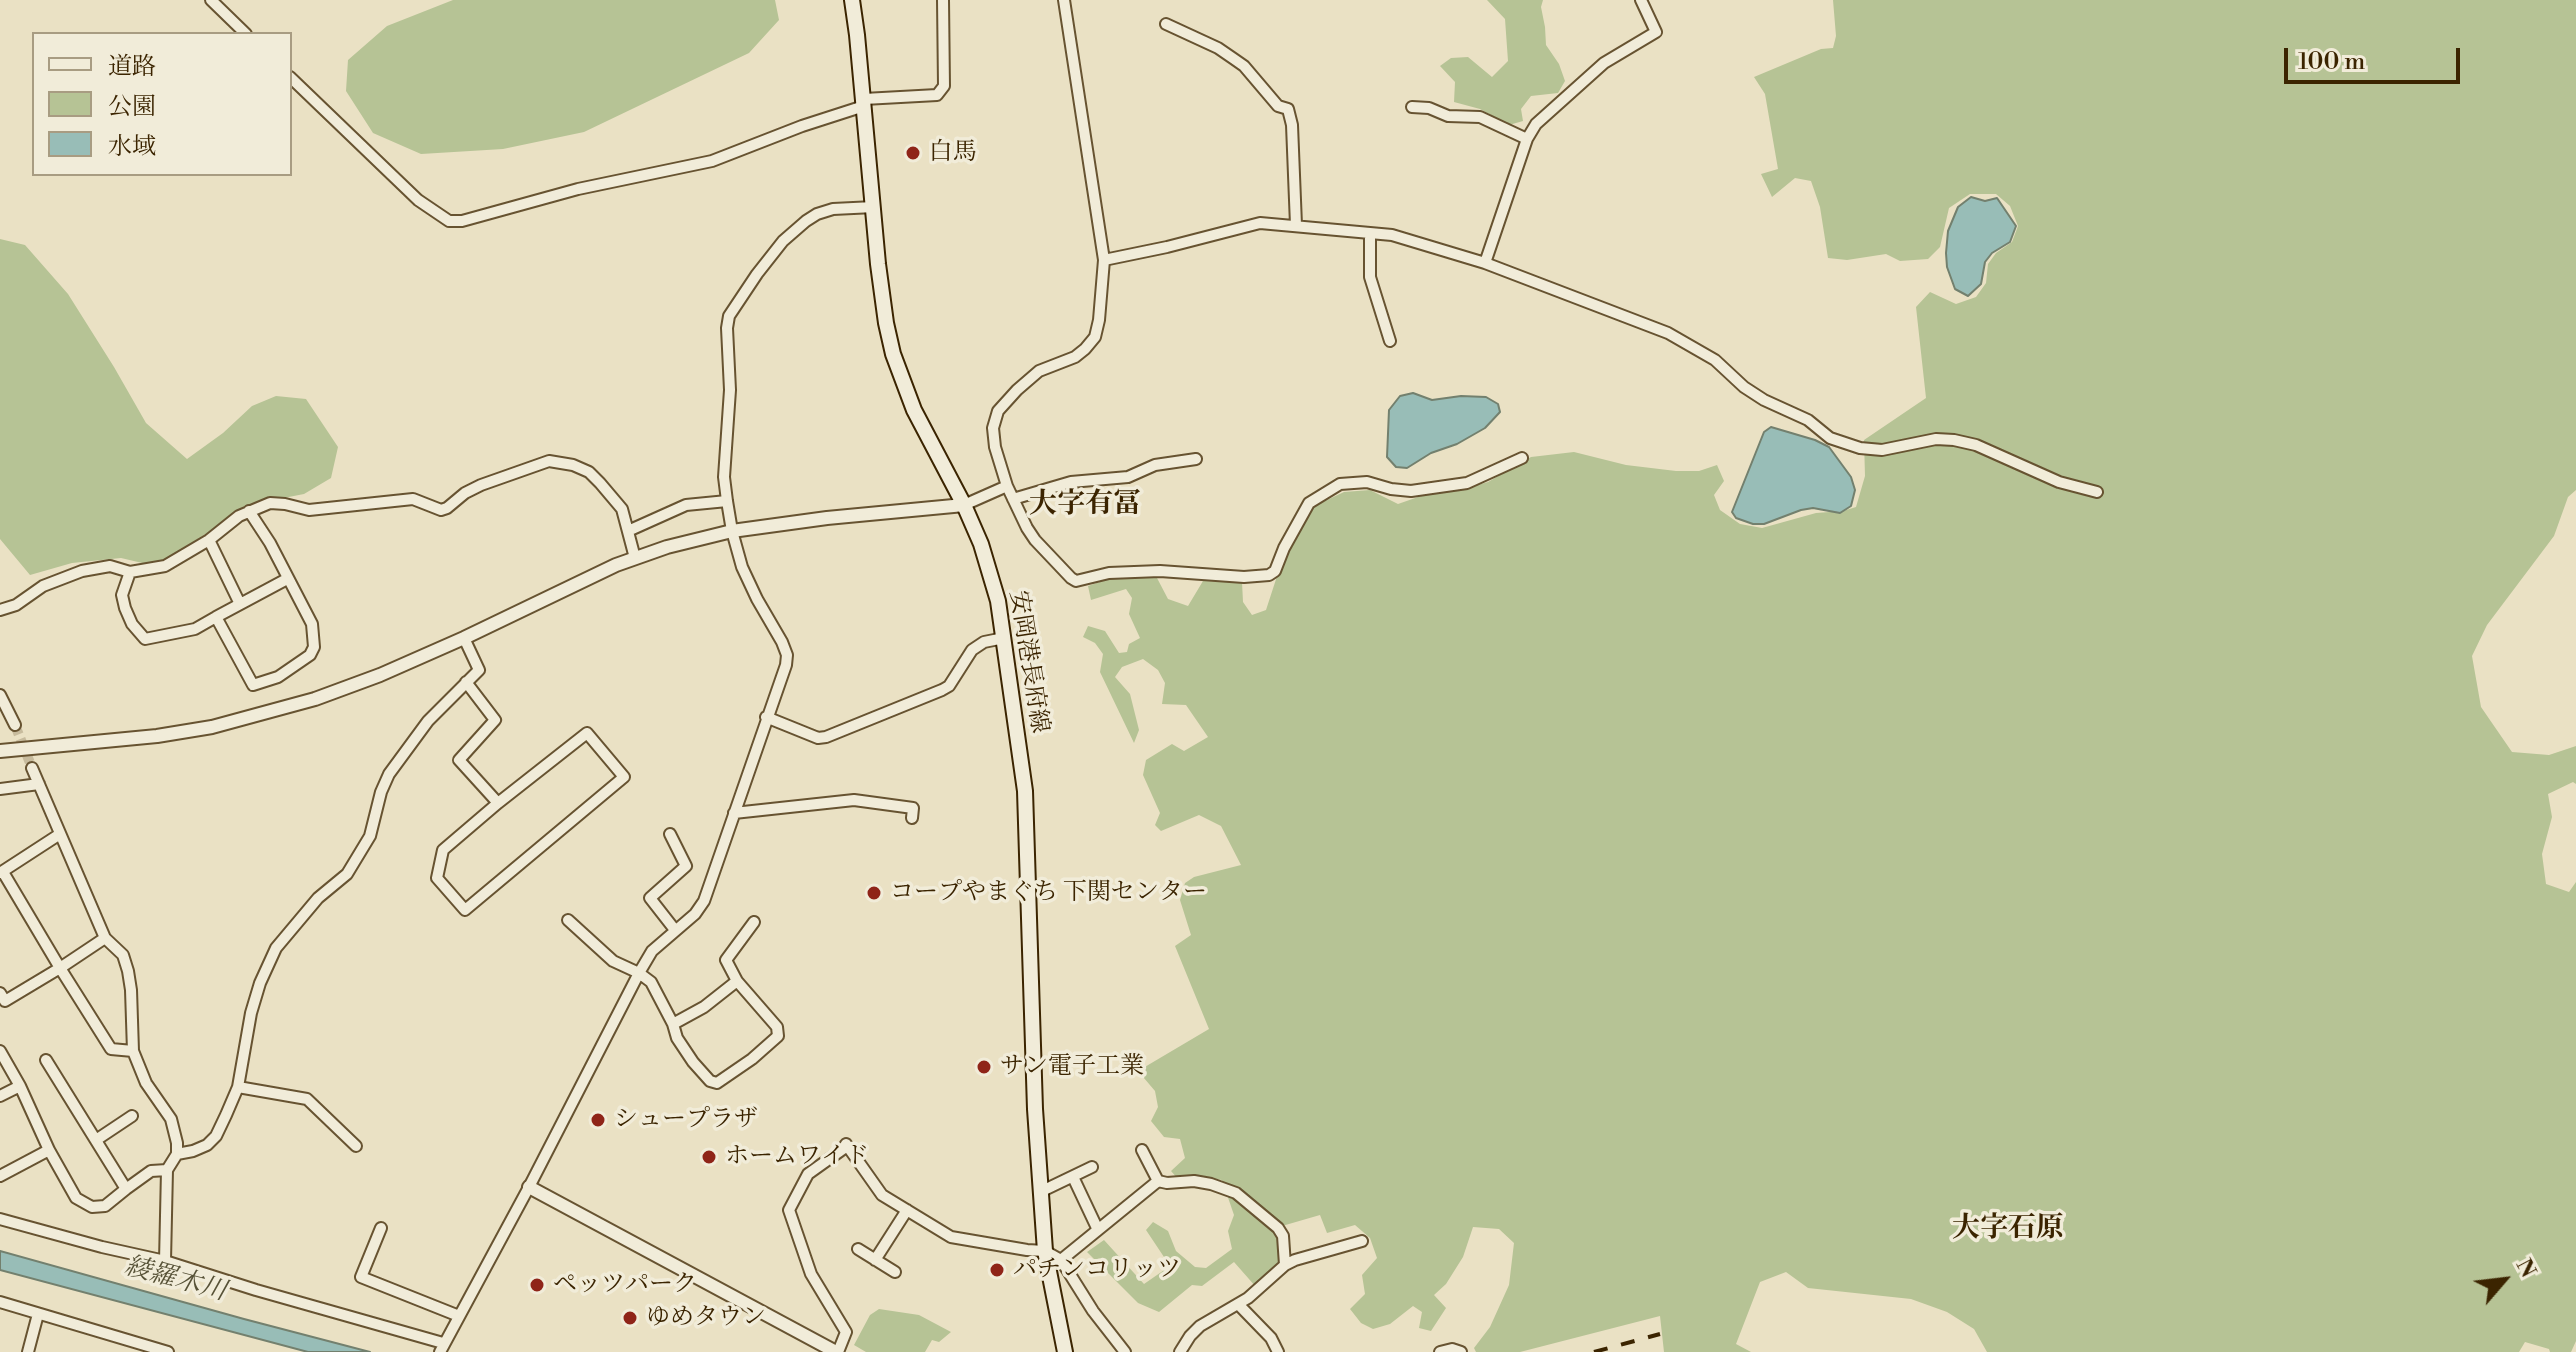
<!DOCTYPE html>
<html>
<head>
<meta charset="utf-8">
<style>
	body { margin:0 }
	#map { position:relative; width:2576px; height:1352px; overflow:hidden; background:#eae1c4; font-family:"Libre Bodoni","Noto Serif JP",serif }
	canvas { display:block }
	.legend { position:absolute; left:32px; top:32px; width:260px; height:144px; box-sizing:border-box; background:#f1ecd9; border:2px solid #a89c82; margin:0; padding:10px 14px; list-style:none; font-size:24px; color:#3b2400 }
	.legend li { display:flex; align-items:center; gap:16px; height:40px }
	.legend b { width:40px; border:2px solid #a89c82 }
	.north { position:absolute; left:2464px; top:1240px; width:80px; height:80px; -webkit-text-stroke:6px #f1ecd9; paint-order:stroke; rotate:62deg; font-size:22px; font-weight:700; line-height:32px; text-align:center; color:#3b2400 }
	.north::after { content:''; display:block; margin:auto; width:28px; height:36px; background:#3b2400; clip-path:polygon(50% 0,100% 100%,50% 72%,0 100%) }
	.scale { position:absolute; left:2284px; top:48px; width:176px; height:36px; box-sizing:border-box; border:4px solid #3b2400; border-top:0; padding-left:10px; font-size:24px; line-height:28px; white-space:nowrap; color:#3b2400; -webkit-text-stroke:6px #f1ecd9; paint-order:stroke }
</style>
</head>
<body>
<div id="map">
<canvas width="2576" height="1352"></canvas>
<ul class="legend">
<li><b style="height:10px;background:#f1ecd9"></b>道路</li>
<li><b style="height:22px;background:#b6c395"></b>公園</li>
<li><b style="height:22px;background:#98bdb7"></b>水域</li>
</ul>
<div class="north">N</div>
<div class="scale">100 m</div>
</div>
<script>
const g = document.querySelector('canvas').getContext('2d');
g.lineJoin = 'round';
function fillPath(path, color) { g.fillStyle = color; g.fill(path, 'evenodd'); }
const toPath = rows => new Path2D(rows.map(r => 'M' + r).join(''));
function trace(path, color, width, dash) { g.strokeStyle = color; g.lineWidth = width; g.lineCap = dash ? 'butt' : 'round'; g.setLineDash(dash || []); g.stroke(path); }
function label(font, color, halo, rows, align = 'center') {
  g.font = font + ' "Libre Bodoni","Noto Serif JP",serif'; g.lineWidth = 7; g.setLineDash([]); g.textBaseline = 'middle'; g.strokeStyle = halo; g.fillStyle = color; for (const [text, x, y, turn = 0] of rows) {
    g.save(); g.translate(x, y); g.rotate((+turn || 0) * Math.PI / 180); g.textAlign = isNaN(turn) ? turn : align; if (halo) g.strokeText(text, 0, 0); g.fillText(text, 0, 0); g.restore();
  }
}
const green = toPath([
	[453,0,775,0,779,20,749,53,584,132,503,149,421,154,373,133,346,91,348,60,387,26],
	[1487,0,1543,0,1541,7,1545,27,1546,45,1559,64,1565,81,1558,93,1531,96,1521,109,1523,121,1509,125,1480,109,1454,102,1455,82,1440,66,1451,58,1468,57,1492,77,1508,61,1505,19],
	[1833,0,2576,0,2576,490,2568,497,2554,536,2487,625,2472,656,2481,707,2512,752,2549,755,2576,746,2576,784,2573,782,2548,794,2552,817,2542,854,2546,884,2569,892,2576,882,2576,1341,2571,1352,2550,1352,2549,1349,2525,1342,2519,1352,1987,1352,1974,1329,1947,1312,1911,1299,1808,1288,1786,1272,1760,1282,1736,1344,1751,1352,1664,1352,1660,1316,1520,1352,1476,1352,1474,1348,1490,1327,1509,1285,1514,1243,1499,1229,1473,1227,1463,1257,1446,1284,1434,1295,1446,1308,1431,1331,1419,1328,1422,1312,1413,1306,1390,1324,1373,1329,1361,1323,1350,1309,1365,1294,1362,1275,1377,1258,1370,1238,1355,1225,1327,1233,1320,1215,1282,1226,1281,1264,1256,1287,1234,1262,1202,1286,1192,1285,1159,1312,1138,1303,1087,1252,1104,1240,1144,1284,1170,1266,1146,1230,1153,1222,1168,1231,1176,1251,1195,1267,1206,1268,1232,1249,1228,1231,1234,1215,1222,1180,1200,1177,1179,1180,1171,1171,1185,1158,1180,1139,1164,1137,1151,1121,1158,1107,1155,1091,1138,1071,1209,1029,1175,946,1191,935,1180,900,1185,883,1194,877,1241,865,1221,826,1199,815,1161,831,1155,825,1160,813,1143,775,1146,760,1172,744,1184,751,1208,737,1186,705,1162,704,1165,683,1158,670,1143,659,1122,667,1115,677,1130,694,1139,730,1134,743,1100,672,1103,654,1095,643,1083,637,1088,626,1105,631,1119,653,1127,652,1129,644,1140,638,1129,614,1132,598,1126,589,1091,600,1088,586,1114,577,1157,578,1168,599,1188,606,1203,581,1242,582,1243,602,1252,615,1266,610,1280,567,1312,507,1344,492,1370,490,1398,504,1421,496,1460,490,1488,482,1531,457,1574,452,1626,465,1676,471,1699,471,1717,465,1724,481,1714,495,1720,510,1740,524,1762,528,1816,513,1843,511,1856,507,1865,476,1864,440,1926,398,1916,307,1930,292,1956,304,1976,297,1986,283,1988,264,1996,253,2012,242,2018,226,2010,206,1996,194,1970,194,1949,208,1940,247,1928,259,1900,261,1886,254,1847,260,1828,258,1820,207,1811,181,1795,178,1772,197,1761,174,1778,169,1765,94,1754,77,1821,49,1833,48,1836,36],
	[0,239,25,245,68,294,114,367,146,423,187,459,223,433,252,406,276,396,306,399,338,447,331,478,304,494,253,504,155,566,121,558,72,563,30,575,0,539],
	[879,1309,919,1315,951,1332,939,1342,932,1340,925,1352,866,1352,854,1345,870,1315]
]);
const water = toPath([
	[1971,197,1985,201,1997,198,2016,226,2010,242,1992,253,1985,262,1981,284,1968,296,1955,289,1947,267,1946,253,1948,231,1958,207,1971,197],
	[1413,393,1432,400,1461,396,1486,397,1498,404,1500,412,1485,428,1457,444,1431,453,1407,468,1396,467,1387,457,1389,410,1400,396,1413,393],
	[1771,427,1815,440,1829,447,1851,477,1855,490,1851,506,1840,513,1813,508,1801,510,1764,524,1753,524,1736,518,1732,512,1764,432,1771,427],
	[0,1251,244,1319,370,1352,308,1352,0,1270,0,1251]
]);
const minorTunnel = toPath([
	[15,725,32,768]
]);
const minor = toPath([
	[211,0,246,34],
	[1064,0,1104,260,1099,320,1095,337,1085,349,1075,357,1039,371,1017,390,998,411,993,428,995,447,1007,486,1027,528,1035,540,1071,578,1076,581,1109,573,1160,571,1244,577,1269,575,1275,571,1284,548,1309,503,1340,484,1367,482,1391,489,1411,491,1467,483,1522,458],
	[1166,24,1218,48,1234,59,1244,66,1278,106,1288,109,1292,125,1296,225],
	[290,77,418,200,449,221,462,221,578,189,712,161,802,126,864,106],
	[864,99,937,95,944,86,943,0],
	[1412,107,1429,108,1448,116,1480,117,1527,139],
	[1370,233,1370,277,1390,341],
	[1104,260,1167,247,1260,223,1392,235,1485,263,1668,333,1715,360,1744,387,1764,400,1808,420,1830,438,1860,448,1882,450,1936,439,1954,440,1976,445,2059,482,2097,492],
	[1485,263,1527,139,1536,124,1604,63,1656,32,1641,0],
	[1013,499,1071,482,1128,477,1155,465,1196,459],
	[964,505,1007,486],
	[628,531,686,505,727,501],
	[209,540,240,604],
	[130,572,122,595,125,608,132,624,145,639,195,629,216,617,253,685,278,677,310,655,314,647,312,624,270,543,249,511],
	[0,610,16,605,43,586,82,571,110,566,130,572,165,566,209,540,239,516,270,503,285,504,309,510,413,499,441,510,447,508,465,493,481,485,549,461,573,465,589,472,600,483,622,509,635,558],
	[216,617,287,579],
	[466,682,495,720,459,760,498,803,443,850,437,878,465,910,624,777,587,733,498,803],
	[0,695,15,725],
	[766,717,818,738,826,737,942,690,949,686,972,650,984,642,1004,638],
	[32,768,105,938,123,955,128,971,131,990,133,1051,146,1083,171,1119,177,1143,177,1154,167,1170,165,1261],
	[0,789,39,784],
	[734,813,854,800,913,808,912,818],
	[670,834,686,866,650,898,675,930],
	[0,873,60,834],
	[568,920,613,961,639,973,651,982,673,1024,677,1038,693,1062,710,1081,717,1083,752,1059,778,1036,777,1027,737,981,726,960,754,922],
	[105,938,60,968,111,1049,133,1051],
	[0,993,5,1001,60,968,3,872],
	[673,1024,704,1007,737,981],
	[0,1051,20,1086,0,1096],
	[46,1060,126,1189,105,1206,92,1207,76,1198,49,1150],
	[238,1087,307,1099,356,1146],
	[96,1140,132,1116],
	[177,1154,193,1151,207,1145,216,1136,226,1115,238,1087,251,1013,260,983,276,948,318,898,347,874,370,836,381,792,389,774,428,721,479,670,464,638],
	[0,1176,49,1150,20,1086],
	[1073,1177,1098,1230],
	[1158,1181,1167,1183,1194,1181,1211,1184,1236,1193,1278,1228,1283,1236,1285,1265],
	[126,1189,151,1171,167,1170],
	[1040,1192,1092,1167],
	[0,1219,102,1247,165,1261,256,1290,443,1343],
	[381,1228,361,1277,459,1316],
	[858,1249,895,1272],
	[875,1260,907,1210],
	[1061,1260,1158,1181,1142,1150],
	[0,1302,168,1352],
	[1238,1304,1271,1338,1278,1352],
	[28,1352,38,1314],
	[440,1352,529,1187,639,973,652,951,695,914,704,901,786,665,787,655,782,642,757,599,742,567,732,531,727,501,724,477,730,390,727,328,729,316,757,274,783,241,806,221,817,214,833,209,874,207],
	[838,1352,846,1332,811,1274,789,1210,808,1174,843,1149,846,1144,882,1195,951,1237,1027,1250,1045,1251,1061,1260,1093,1311,1125,1352],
	[1180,1352,1190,1336,1200,1326,1248,1298,1285,1265,1295,1260,1362,1241],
	[1440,1352,1452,1349,1461,1352]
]);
const tertiary = toPath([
	[0,751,157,736,212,727,315,699,380,675,464,638,616,565,667,547,732,531,827,518,964,505],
	[529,1187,836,1352]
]);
const secondary = toPath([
	[852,0,857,35,878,264,886,323,893,354,914,410,964,505,981,544,998,601,1025,791,1035,1109,1045,1251,1065,1352]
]);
const rail = toPath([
	[1594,1352,1660,1334]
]);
const markers = [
	[913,153,8,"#8f2418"],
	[874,893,8,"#8f2418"],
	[984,1067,8,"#8f2418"],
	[598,1120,8,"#8f2418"],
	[709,1157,8,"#8f2418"],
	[997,1270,8,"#8f2418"],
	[537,1285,8,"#8f2418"],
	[630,1318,8,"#8f2418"]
];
const poiNames = [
	["白馬",929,153],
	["コープやまぐち 下関センター",890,893],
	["サン電子工業",1000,1067],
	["シュープラザ",614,1120],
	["ホームワイド",725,1157],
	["パチンコリッツ",1013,1270],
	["ペッツパーク",553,1285],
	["ゆめタウン",646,1318]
];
const streetNames = [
	["安岡港長府線",1028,662,81]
];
const waterNames = [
	["綾羅木川",175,1280,15]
];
const quarterNames = [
	["大字有冨",1085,505],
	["大字石原",2008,1229]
];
fillPath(green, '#b6c395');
fillPath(water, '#98bdb7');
trace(water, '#73806e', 2);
trace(minorTunnel, '#c7bb9d', 10, [10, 5]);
trace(minor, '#675331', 14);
trace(tertiary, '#675331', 16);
trace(secondary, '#3b2400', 18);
trace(minor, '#f1ecd9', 10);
trace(tertiary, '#f1ecd9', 12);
trace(secondary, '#f1ecd9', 14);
trace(rail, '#3b2400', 4, [14, 14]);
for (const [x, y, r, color] of markers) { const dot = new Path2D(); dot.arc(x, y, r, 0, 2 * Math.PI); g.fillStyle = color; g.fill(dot); trace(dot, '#f1ecd9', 3); }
label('24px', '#3b2400', '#f1ecd9', poiNames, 'left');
label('24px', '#3b2400', '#f1ecd9', streetNames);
label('italic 26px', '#575237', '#f1ecd9', waterNames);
label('bold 28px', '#3b2400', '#f1ecd9', quarterNames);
</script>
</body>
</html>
